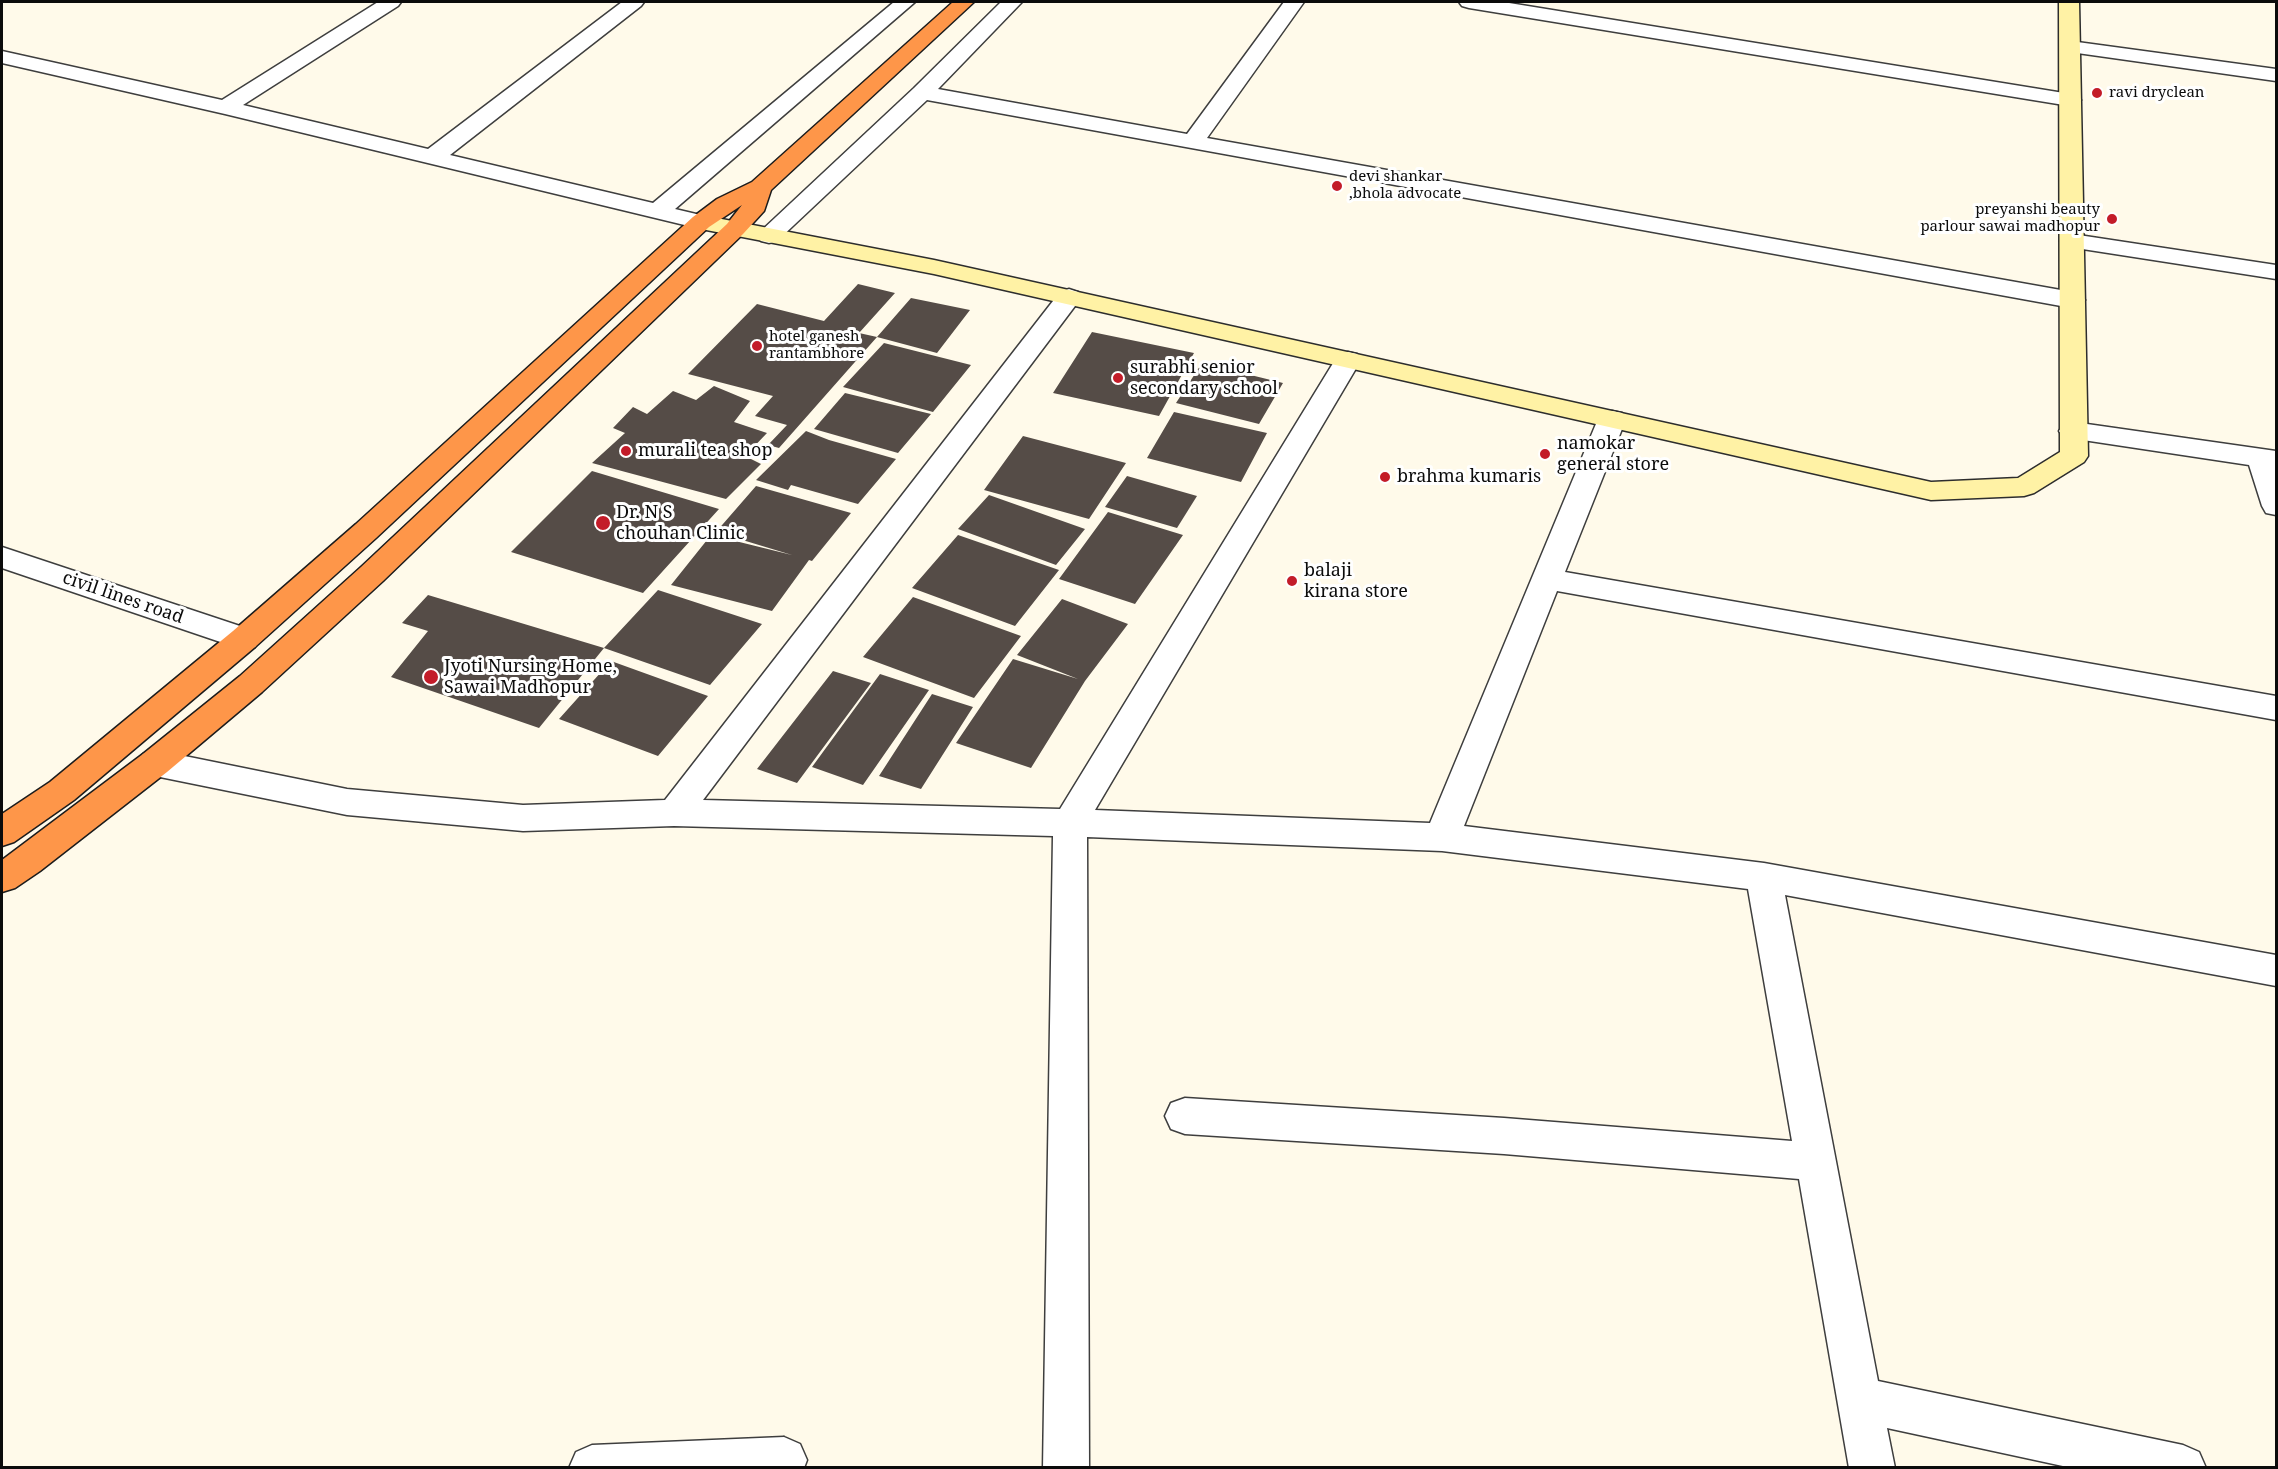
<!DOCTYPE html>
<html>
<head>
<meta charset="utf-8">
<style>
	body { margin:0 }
	#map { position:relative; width:2278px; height:1469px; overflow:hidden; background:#fffaea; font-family:"Noto Serif",serif }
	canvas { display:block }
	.frame { position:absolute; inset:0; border:3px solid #0b0b0b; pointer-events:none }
</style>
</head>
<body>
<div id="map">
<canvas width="2278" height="1469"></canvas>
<div class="frame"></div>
</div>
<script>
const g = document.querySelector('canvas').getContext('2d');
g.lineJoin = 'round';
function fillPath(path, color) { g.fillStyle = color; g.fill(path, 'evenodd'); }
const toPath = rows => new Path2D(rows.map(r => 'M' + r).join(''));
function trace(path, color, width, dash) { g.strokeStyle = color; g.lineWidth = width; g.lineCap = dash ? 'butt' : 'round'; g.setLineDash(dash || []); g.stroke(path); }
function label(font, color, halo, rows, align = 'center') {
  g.font = font + ' "Noto Serif",serif'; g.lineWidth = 6; g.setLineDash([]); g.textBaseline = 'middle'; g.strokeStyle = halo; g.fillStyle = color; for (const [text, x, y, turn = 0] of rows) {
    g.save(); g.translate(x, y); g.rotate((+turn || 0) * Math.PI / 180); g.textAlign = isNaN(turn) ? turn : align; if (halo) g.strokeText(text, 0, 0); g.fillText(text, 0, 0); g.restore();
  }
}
const building = toPath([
	[858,284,895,293,859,333,877,337,911,298,970,310,937,353,877,337,779,448,768,445,787,425,755,416,773,396,688,374,757,304,824,321],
	[1092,332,1194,353,1159,416,1053,393],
	[884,343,971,365,933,412,843,387],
	[1202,363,1283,383,1259,424,1176,403],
	[714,386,750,401,734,422,767,433,745,456,761,464,726,499,592,463,625,433,613,428,633,407,647,414,673,391,696,400],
	[845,393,931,414,898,453,814,429],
	[1174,412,1267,433,1241,482,1147,458],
	[806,431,829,440,896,459,858,504,791,485,788,490,756,480],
	[1023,436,1126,463,1089,519,984,490],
	[592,471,719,509,643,593,511,552],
	[1127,476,1197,496,1177,528,1105,507],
	[756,486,851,513,812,561,809,560,772,611,671,585,711,535,792,555,716,532],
	[989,495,1085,529,1056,565,958,529],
	[1108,512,1183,535,1135,604,1059,579],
	[958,535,1059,570,1015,626,912,588],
	[658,590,762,624,710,685,604,648],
	[428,595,604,648,539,728,391,677,428,631,402,623],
	[913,597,1021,636,974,698,863,657],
	[1062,599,1128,624,1085,681,1031,768,956,743,1013,659,1078,679,1017,655],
	[611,661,708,696,658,756,559,719],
	[833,671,871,683,797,783,757,769],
	[880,674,929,690,863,785,812,767],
	[932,694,973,707,921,789,879,776]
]);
const street = toPath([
	[378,2,401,2,398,6,243,105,428,149,622,2,644,2,641,6,450,155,653,203,894,2,915,2,675,209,709,217,713,222,709,227,701,229,225,114,2,63,2,51,222,100,378,2],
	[1001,2,1022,2,938,89,1187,134,1284,2,1304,2,1207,138,2072,292,2081,295,2085,300,2081,305,2072,308,927,100,777,241,769,243,761,241,757,236,761,231,914,88,1001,2],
	[1459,2,1503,2,2070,94,2078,95,2081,100,2078,105,2070,106,1469,8,1462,6,1459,2],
	[2070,41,2276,69,2276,81,2063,51,2060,47,2063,43,2070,41],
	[2072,234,2276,265,2276,279,2063,246,2060,241,2063,236,2072,234],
	[1069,289,1078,292,1082,297,1078,302,703,800,1060,809,1335,360,1339,354,1348,352,1357,354,1361,360,1095,810,1430,823,1598,419,1602,413,1612,411,1622,413,1626,419,1565,572,2276,696,2276,720,1557,591,1464,826,1764,863,2276,955,2276,986,1785,895,1878,1381,2183,1445,2199,1452,2206,1468,2072,1468,1887,1428,1895,1468,1849,1468,1799,1179,1504,1154,1185,1134,1171,1129,1165,1116,1171,1103,1185,1098,1504,1118,1792,1141,1748,889,1442,851,1087,837,1089,1468,1043,1468,1053,836,674,826,523,831,347,815,155,776,143,772,138,763,143,754,155,750,347,789,523,805,665,800,1060,292,1069,289],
	[2073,422,2276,451,2276,515,2266,513,2262,506,2249,465,2063,437,2059,431,2063,425,2073,422],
	[2,547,255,631,260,639,255,647,244,650,2,568,2,547],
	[784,1437,800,1444,807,1460,804,1468,569,1468,576,1452,592,1445,784,1437]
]);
const secondary = toPath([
	[2059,2,2079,2,2088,456,2084,462,2034,493,2024,496,1931,500,934,274,701,229,693,227,689,222,693,217,701,215,934,260,1931,482,2018,478,2060,452,2059,2]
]);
const highway = toPath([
	[953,2,974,2,771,190,764,211,743,234,383,581,262,692,167,772,40,871,15,888,2,892,2,860,143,754,240,676,361,567,727,224,742,205,709,227,376,538,255,647,74,800,14,842,2,846,2,814,50,782,233,631,356,524,693,217,717,199,752,182,953,2]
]);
const markers = [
	[2097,93,6,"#c31c29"],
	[1337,186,6,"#c31c29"],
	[2112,219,6,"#c31c29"],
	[757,346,6,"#c31c29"],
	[1118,378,6,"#c31c29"],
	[626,451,6,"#c31c29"],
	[1545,454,6,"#c31c29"],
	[1385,477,6,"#c31c29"],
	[603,523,8,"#c31c29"],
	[1292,581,6,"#c31c29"],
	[431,677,8,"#c31c29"]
];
const farPoinames = [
	["ravi dryclean",2109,93],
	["devi shankar",1349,177],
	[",bhola advocate",1349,194],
	["preyanshi beauty",2100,210,"right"],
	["parlour sawai madhopur",2100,227,"right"],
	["hotel ganesh",769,337],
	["rantambhore",769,354]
];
const poiNames = [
	["surabhi senior",1130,368],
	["secondary school",1130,389],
	["namokar",1557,444],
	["general store",1557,465],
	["murali tea shop",638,451],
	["brahma kumaris",1397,477],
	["Dr. N S",616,513],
	["chouhan Clinic",616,534],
	["balaji",1304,571],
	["kirana store",1304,592],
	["Jyoti Nursing Home,",444,667],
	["Sawai Madhopur",444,688]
];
const streetNames = [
	["civil lines road",123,598,19]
];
fillPath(building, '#554c47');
trace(street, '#3e3e3e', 3);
trace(secondary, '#2d2d2d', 3);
trace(highway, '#1c1c1c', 3);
fillPath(street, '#fff');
fillPath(secondary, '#fff2a5');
fillPath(highway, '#fe9649');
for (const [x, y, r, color] of markers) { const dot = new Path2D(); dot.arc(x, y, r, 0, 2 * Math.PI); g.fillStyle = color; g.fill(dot); trace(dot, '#fff', 2); }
label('15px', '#0b0b0b', '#fff', farPoinames, 'left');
label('18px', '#0b0b0b', '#fff', poiNames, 'left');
label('18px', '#0b0b0b', '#fff', streetNames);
</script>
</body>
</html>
